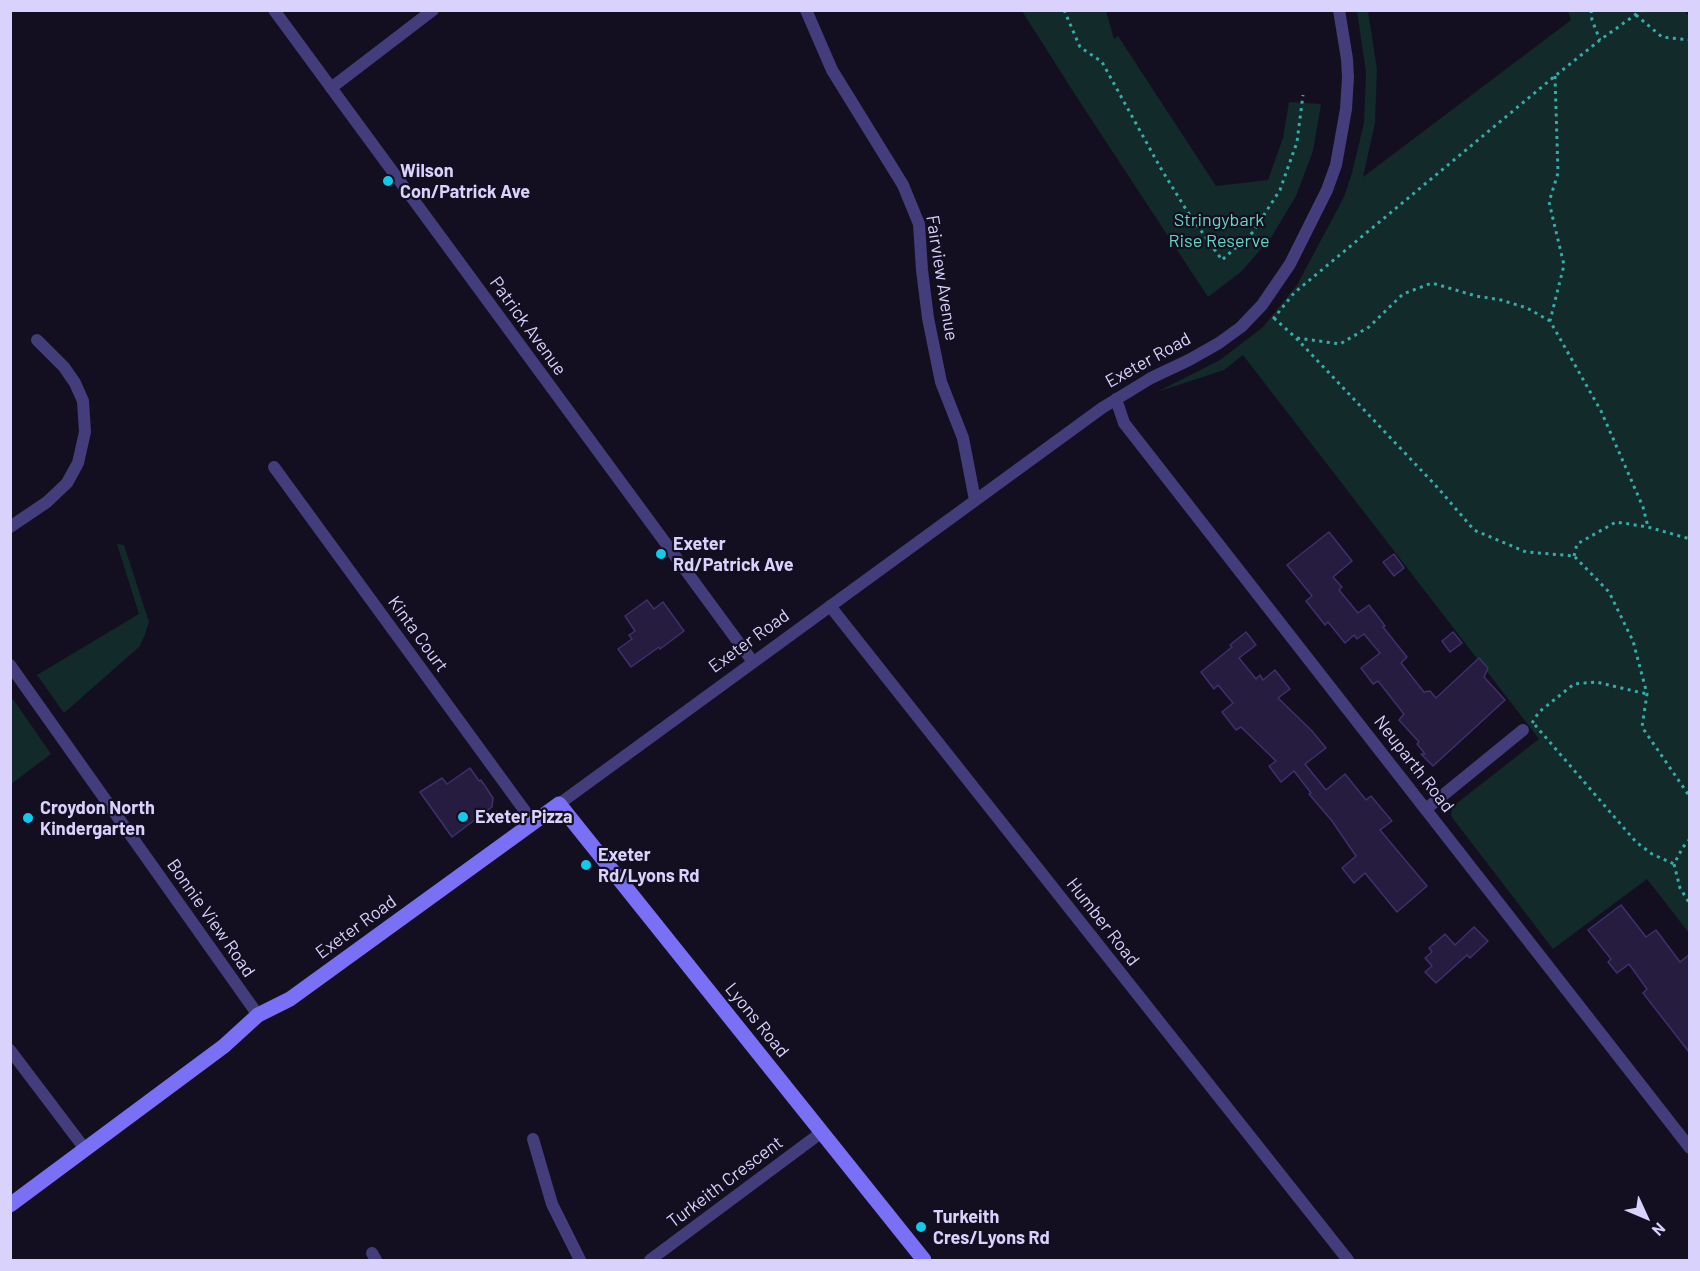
<!DOCTYPE html>
<html>
<head>
<meta charset="utf-8">
<style>
	body { margin:0 }
	#map { position:relative; width:1700px; height:1271px; overflow:hidden; background:#130f21; font-family:Barlow,sans-serif }
	canvas { display:block }
	.frame { position:absolute; inset:0; border:12px solid #d9d2fc; pointer-events:none }
	.north { position:absolute; left:1616px; top:1187px; width:60px; height:60px; -webkit-text-stroke:4px #130f21; paint-order:stroke; rotate:134deg; font-size:16px; font-weight:700; line-height:24px; text-align:center; color:#d9d2fc }
	.north::after { content:''; display:block; margin:auto; width:21px; height:27px; background:#d9d2fc; clip-path:polygon(50% 0,100% 100%,50% 72%,0 100%) }
</style>
</head>
<body>
<div id="map">
<canvas width="1700" height="1271"></canvas>
<div class="frame"></div>
<div class="north">N</div>
</div>
<script>
const g = document.querySelector('canvas').getContext('2d');
g.lineJoin = 'round';
function fillPath(path, color) { g.fillStyle = color; g.fill(path, 'evenodd'); }
const toPath = rows => new Path2D(rows.map(r => 'M' + r).join(''));
function trace(path, color, width, dash) { g.strokeStyle = color; g.lineWidth = width; g.lineCap = dash ? 'butt' : 'round'; g.setLineDash(dash || []); g.stroke(path); }
function label(font, color, halo, rows, align = 'center') {
  g.font = font + ' Barlow,sans-serif'; g.lineWidth = 4.5; g.setLineDash([]); g.textBaseline = 'middle'; g.strokeStyle = halo; g.fillStyle = color; for (const [text, x, y, turn = 0] of rows) {
    g.save(); g.translate(x, y); g.rotate((+turn || 0) * Math.PI / 180); g.textAlign = isNaN(turn) ? turn : align; if (halo) g.strokeText(text, 0, 0); g.fillText(text, 0, 0); g.restore();
  }
}
const green = toPath([
	[1022,11,1106,11,1114,39,1118,36,1216,186,1268,180,1283,138,1289,102,1321,104,1313,151,1296,196,1272,236,1242,271,1208,297,1076,96],
	[1357,11,1368,11,1377,70,1375,123,1363,177,1571,20,1568,11,1684,11,1690,17,1689,933,1647,879,1553,949,1451,816,1452,807,1539,739,1243,355,1224,370,1157,392,1220,360,1263,327,1297,285,1344,197,1352,173,1364,123,1366,72],
	[117,544,124,545,149,622,144,637,139,647,64,713,37,675,139,614],
	[13,699,51,754,11,784,10,701]
]);
const building = toPath([
	[1329,532,1352,561,1333,577,1342,587,1339,590,1358,613,1369,605,1385,626,1383,627,1407,657,1401,663,1424,692,1430,691,1436,698,1479,658,1488,668,1484,677,1505,700,1433,766,1421,754,1425,754,1417,744,1419,742,1399,720,1404,714,1378,681,1373,684,1361,668,1380,653,1364,634,1357,639,1354,635,1345,643,1328,622,1325,625,1306,601,1312,596,1287,565,1329,532],
	[1394,554,1404,568,1394,576,1383,562,1394,554],
	[647,600,654,609,663,602,684,631,660,649,659,647,631,667,618,649,632,639,629,635,635,631,625,616,647,600],
	[1246,632,1256,645,1239,658,1256,679,1260,675,1263,680,1275,670,1290,689,1278,698,1312,731,1326,748,1305,764,1326,790,1345,774,1366,800,1371,796,1392,821,1380,830,1427,886,1397,912,1365,873,1354,883,1342,868,1356,856,1332,821,1309,794,1311,793,1294,771,1281,782,1269,766,1276,761,1241,727,1236,730,1222,712,1233,703,1218,685,1214,689,1201,672,1232,647,1230,645,1246,632],
	[1453,632,1462,643,1450,652,1442,641,1453,632],
	[470,768,479,781,481,780,493,798,492,807,452,837,420,792,442,778,447,784,470,768],
	[1621,905,1646,937,1656,930,1680,962,1689,955,1689,1052,1643,993,1647,989,1629,964,1617,973,1608,962,1611,959,1588,930,1621,905],
	[1474,927,1488,941,1470,958,1467,955,1436,983,1425,972,1432,966,1425,958,1432,952,1429,948,1445,934,1455,945,1474,927]
]);
const path = toPath([
	[1064,10,1080,47,1102,62,1160,167,1187,211,1222,260,1253,232,1280,190,1297,142,1303,95],
	[1591,10,1592,20,1600,40],
	[1636,15,1662,37,1690,40],
	[1555,76,1558,173,1549,202,1564,265,1550,321,1601,411,1643,507,1648,527],
	[1273,317,1274,318,1294,293,1555,76,1600,40,1642,10],
	[1274,318,1296,338,1438,488,1474,530,1526,552,1574,556,1609,592,1633,641,1647,694,1642,727,1690,797],
	[1297,338,1340,344,1369,327,1403,294,1432,283,1476,296,1501,300,1527,308,1550,321],
	[1574,556,1577,544,1616,522,1648,527,1690,539],
	[1532,723,1539,712,1574,684,1596,682,1647,694],
	[1535,725,1636,842,1652,854,1674,864],
	[1690,839,1683,847,1674,864,1680,888,1690,904]
]);
const minor = toPath([
	[274,10,753,662],
	[806,10,832,70,903,185,919,224,922,270,928,318,941,382,963,438,975,500],
	[331,88,433,10],
	[1116,399,1124,423,1690,1148],
	[274,467,533,822],
	[10,527,47,502,67,483,78,463,85,432,83,401,75,383,64,367,37,340],
	[830,606,1348,1260],
	[10,665,258,1015],
	[559,804,1102,408,1151,378,1189,360,1219,343,1241,327,1262,305,1290,264,1327,190,1336,165,1346,109,1348,77,1347,59,1339,10],
	[1426,809,1523,730],
	[10,1050,85,1149],
	[533,1139,552,1204,580,1260],
	[372,1253,376,1260],
	[650,1260,822,1132]
]);
const secondary = toPath([
	[10,1205,224,1046,258,1015,290,999,559,804,924,1260]
]);
const markers = [
	[388,181,6,"#11c9e9"],
	[661,554,6,"#11c9e9"],
	[463,817,6,"#11c9e9"],
	[28,818,6,"#11c9e9"],
	[586,865,6,"#11c9e9"],
	[921,1227,6,"#11c9e9"]
];
const poiNames = [
	["Wilson",400,171],
	["Con/Patrick Ave",400,192],
	["Exeter",673,544],
	["Rd/Patrick Ave",673,565],
	["Croydon North",40,808],
	["Kindergarten",40,829],
	["Exeter Pizza",475,817],
	["Exeter",598,855],
	["Rd/Lyons Rd",598,876],
	["Turkeith",933,1217],
	["Cres/Lyons Rd",933,1238]
];
const parkNames = [
	["Stringybark",1219,220],
	["Rise Reserve",1219,241]
];
const streetNames = [
	["Fairview Avenue",942,278,81],
	["Patrick Avenue",528,326,54],
	["Exeter Road",1148,360,-29],
	["Kinta Court",418,634,54],
	["Exeter Road",749,641,-36],
	["Neuparth Road",1414,764,52],
	["Bonnie View Road",211,918,55],
	["Humber Road",1103,922,52],
	["Exeter Road",356,927,-36],
	["Lyons Road",757,1020,51],
	["Turkeith Crescent",725,1182,-37]
];
fillPath(green, '#122a2a');
fillPath(building, '#251c40');
trace(building, '#3f306b', 1.5);
trace(path, '#37aba9', 3, [3, 4.5]);
trace(minor, '#433d7c', 12);
trace(secondary, '#7a70f5', 15);
for (const [x, y, r, color] of markers) { const dot = new Path2D(); dot.arc(x, y, r, 0, 2 * Math.PI); g.fillStyle = color; g.fill(dot); trace(dot, '#130f21', 2); }
label('bold 18px', '#d9d2fc', '#130f21', poiNames, 'left');
label('18px', '#64d6bf', '#130f21', parkNames);
label('18px', '#d9d2fc', '#130f21', streetNames);
</script>
</body>
</html>
